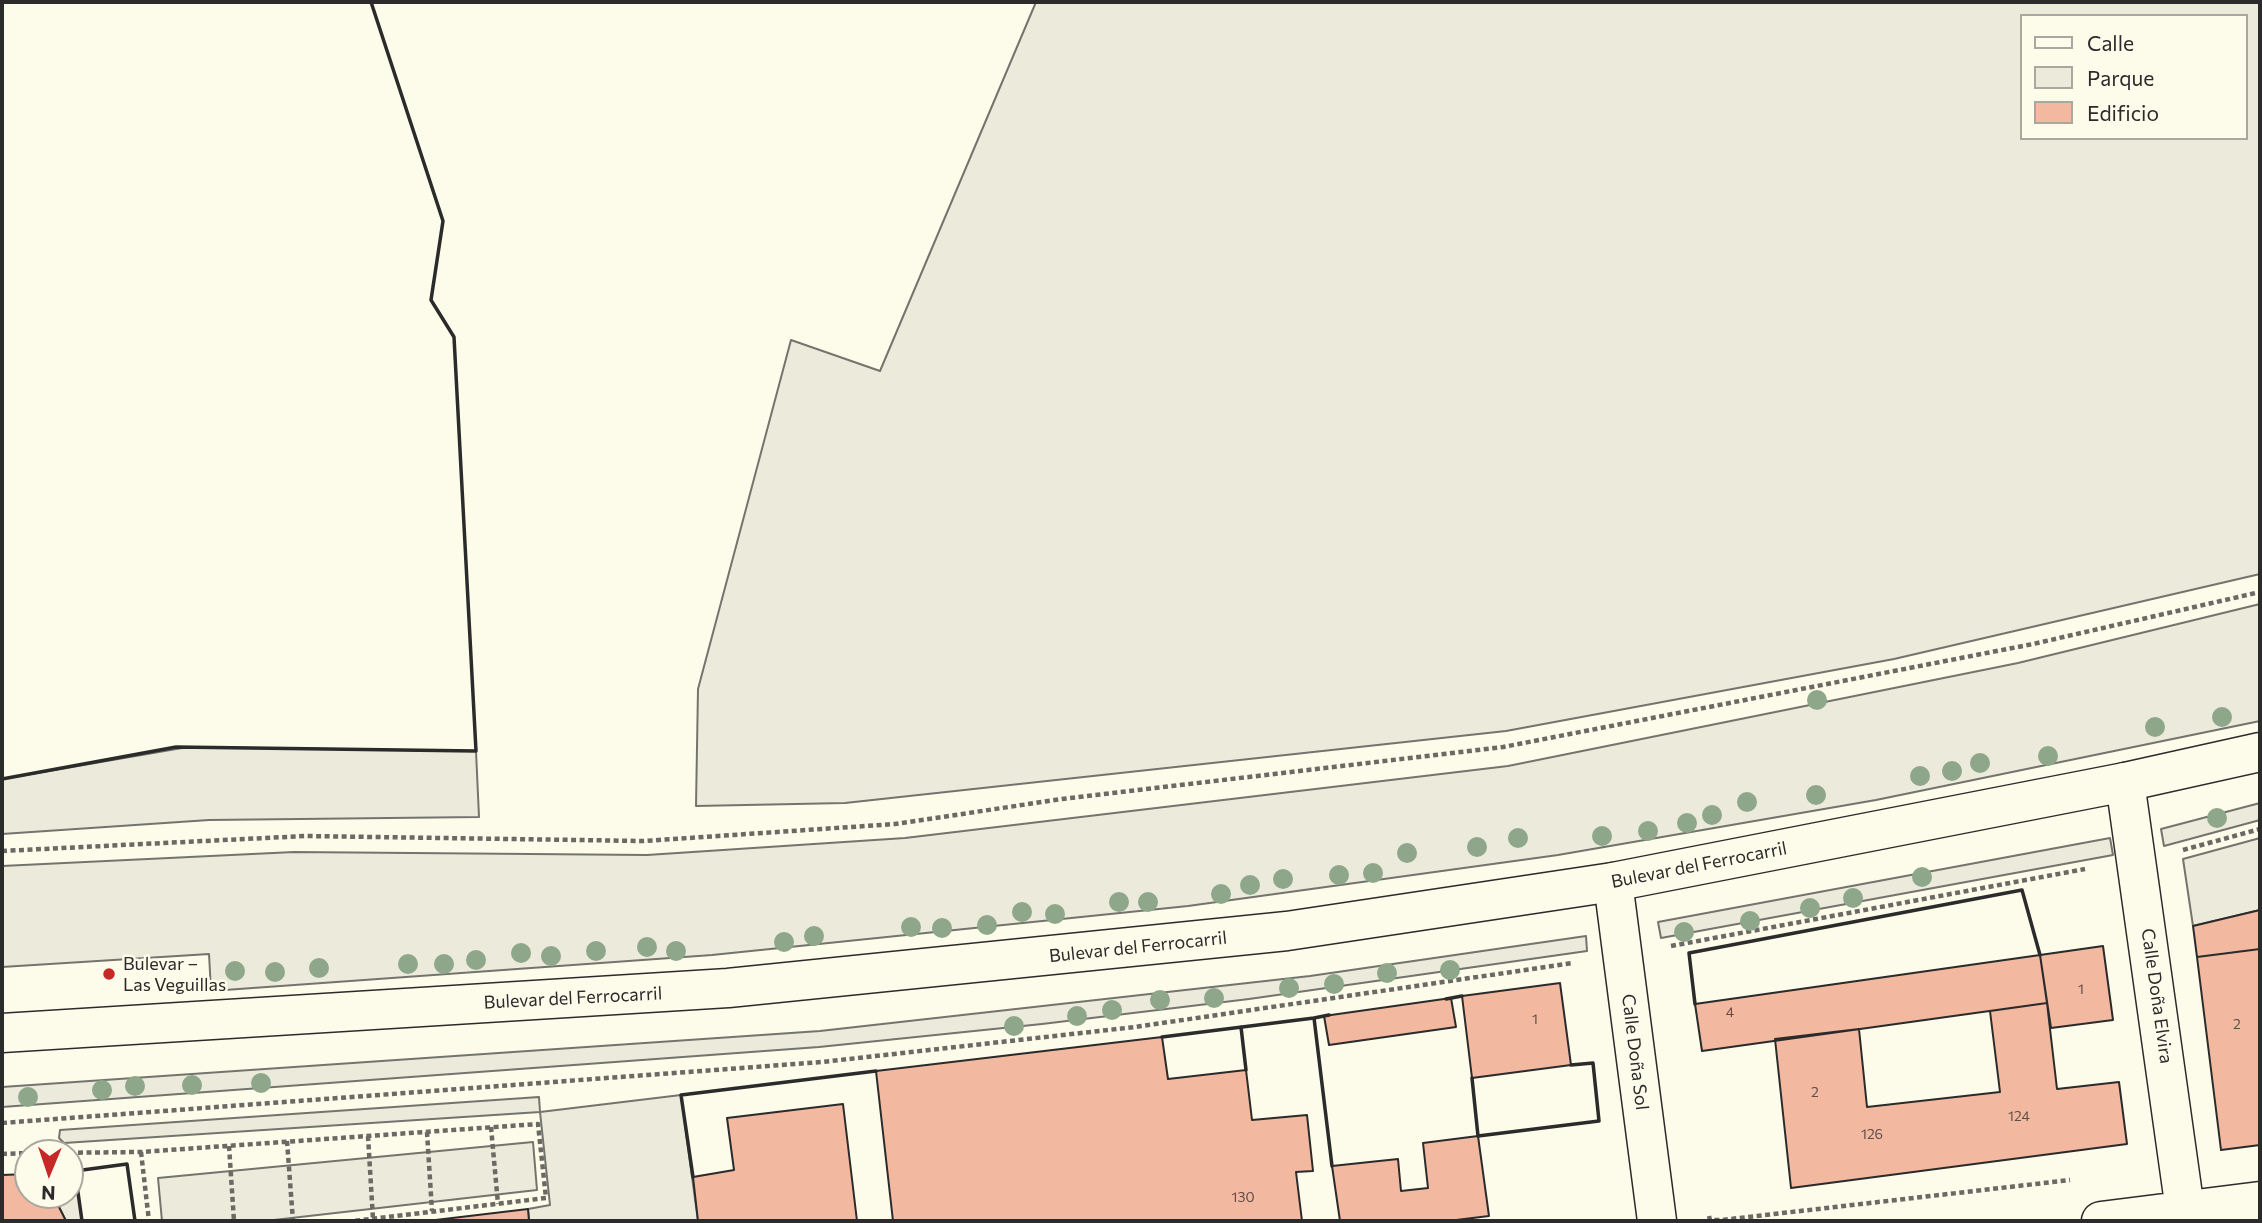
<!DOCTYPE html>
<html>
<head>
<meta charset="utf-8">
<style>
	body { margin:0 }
	#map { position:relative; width:2262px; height:1223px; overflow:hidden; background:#fdfbea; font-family:Commissioner,sans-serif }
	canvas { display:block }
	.frame { position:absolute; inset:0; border:4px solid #2b2b2b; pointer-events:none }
	.legend { position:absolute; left:2020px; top:14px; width:228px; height:126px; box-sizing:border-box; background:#fdfbea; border:2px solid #a9a89e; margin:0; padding:9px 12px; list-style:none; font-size:21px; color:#2b2b2b }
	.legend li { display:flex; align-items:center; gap:14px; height:35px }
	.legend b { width:35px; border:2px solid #a9a89e }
	.north { position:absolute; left:14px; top:1139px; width:70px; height:70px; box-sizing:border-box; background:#fdfbea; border:2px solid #a9a89e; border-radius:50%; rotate:182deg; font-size:19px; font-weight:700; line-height:28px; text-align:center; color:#2b2b2b }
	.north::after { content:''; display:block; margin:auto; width:24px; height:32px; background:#c62828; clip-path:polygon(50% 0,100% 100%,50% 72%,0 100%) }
</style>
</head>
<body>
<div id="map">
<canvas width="2262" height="1223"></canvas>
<div class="frame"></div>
<ul class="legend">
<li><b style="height:9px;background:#fdfbea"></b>Calle</li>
<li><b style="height:19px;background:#ecebdb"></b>Parque</li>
<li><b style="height:19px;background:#f2b8a0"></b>Edificio</li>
</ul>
<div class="north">N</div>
</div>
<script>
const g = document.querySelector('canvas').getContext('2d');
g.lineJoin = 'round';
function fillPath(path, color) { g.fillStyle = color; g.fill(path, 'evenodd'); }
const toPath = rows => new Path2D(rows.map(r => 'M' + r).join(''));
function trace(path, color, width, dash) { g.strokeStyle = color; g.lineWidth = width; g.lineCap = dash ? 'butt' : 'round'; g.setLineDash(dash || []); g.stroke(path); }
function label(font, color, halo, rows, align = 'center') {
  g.font = font + ' Commissioner,sans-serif'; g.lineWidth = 5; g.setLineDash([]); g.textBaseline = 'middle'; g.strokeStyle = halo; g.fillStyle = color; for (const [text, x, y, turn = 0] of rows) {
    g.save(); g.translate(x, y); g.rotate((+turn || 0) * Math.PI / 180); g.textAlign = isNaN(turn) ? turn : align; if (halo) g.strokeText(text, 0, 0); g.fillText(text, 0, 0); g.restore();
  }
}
const green = toPath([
	[1036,2,2260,2,2260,574,1894,659,1506,731,845,803,696,806,698,689,791,340,880,371,1036,2],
	[2022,16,2246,16,2246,138,2022,138,2022,16],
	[2260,604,2260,721,1876,800,1558,855,1188,906,712,955,211,991,209,954,2,967,2,866,294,852,647,855,905,838,1508,766,2018,663,2260,604],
	[188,747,476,751,479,817,209,820,2,834,2,779,188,747],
	[2260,803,2260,820,2164,846,2161,829,2260,803],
	[2110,838,2113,855,1661,938,1658,922,2110,838],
	[2260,838,2260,910,2193,926,2183,859,2260,838],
	[1586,936,1587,951,1249,999,1042,1024,819,1047,2,1107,2,1087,820,1031,1310,976,1586,936],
	[539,1097,540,1112,64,1143,59,1138,60,1130,539,1097],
	[533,1142,537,1190,265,1221,162,1221,158,1178,533,1142],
	[70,1171,75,1171,82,1221,66,1221,53,1195,70,1195,70,1171]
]);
const parking = toPath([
	[681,1095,698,1221,529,1221,528,1209,550,1205,540,1112,681,1095]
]);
const building = toPath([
	[2260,910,2260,949,2197,957,2193,926,2260,910],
	[2103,946,2113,1020,2051,1028,2040,955,2103,946],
	[2260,949,2260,1145,2221,1150,2197,957,2260,949],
	[2040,955,2047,1003,1702,1051,1695,1004,2040,955],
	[1560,983,1571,1065,1472,1078,1462,996,1560,983],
	[1451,998,1456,1027,1329,1045,1324,1016,1451,998],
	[2047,1003,2057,1089,2119,1082,2127,1144,1791,1188,1775,1039,1859,1029,1867,1107,2000,1092,1990,1011,2047,1003],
	[1162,1037,1168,1079,1246,1070,1252,1120,1307,1115,1313,1171,1296,1172,1302,1221,893,1221,876,1071,1162,1037],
	[843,1104,857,1221,698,1221,693,1177,734,1170,727,1118,843,1104],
	[1478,1136,1489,1216,1448,1221,1340,1221,1332,1166,1398,1159,1401,1191,1428,1188,1423,1143,1478,1136],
	[28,1174,28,1195,53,1195,66,1221,2,1221,2,1175,28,1174],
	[528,1209,529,1221,427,1221,528,1209]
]);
const path = toPath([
	[2183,850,2260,829],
	[2,851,305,836,644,841,895,824,1062,799,1503,747,2033,644,2260,592],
	[1671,946,2085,869],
	[2,1123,822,1062,1135,1027,1573,963],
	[491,1127,498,1204],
	[427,1132,432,1211],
	[368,1136,373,1219],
	[287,1141,293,1221],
	[229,1146,234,1221],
	[141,1152,149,1221],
	[44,1153,141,1152,538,1124,546,1198,354,1221],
	[2,1154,28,1153],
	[1709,1216,1710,1220,1722,1220,2070,1180]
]);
const street = toPath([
	[2125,782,2185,1210],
	[1613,882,1657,1221],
	[2101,1221,2260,1201]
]);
const secondary = toPath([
	[2,1033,728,988,1287,931,1613,882,2125,782,2260,752]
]);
const wall = toPath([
	[2,779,176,747,476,751,454,337,431,300,443,221,371,2],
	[1446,999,1462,996],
	[1695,1004,1689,953,2022,890,2040,955],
	[1329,1015,1314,1018,1332,1166],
	[1241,1027,1246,1070],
	[1162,1037,1314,1018],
	[1472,1078,1478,1136,1599,1121,1593,1063,1571,1065],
	[693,1177,681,1095,876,1071],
	[82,1221,75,1171,127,1164,135,1221]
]);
const trees = [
	[1817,700],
	[2222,717],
	[2155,727],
	[2048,756],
	[1980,763],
	[1952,771],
	[1920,776],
	[1816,795],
	[1747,802],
	[1712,815],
	[2217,818],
	[1687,823],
	[1648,831],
	[1602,836],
	[1518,838],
	[1477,847],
	[1407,853],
	[1373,873],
	[1339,875],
	[1922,877],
	[1283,879],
	[1250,885],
	[1221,894],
	[1853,898],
	[1119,902],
	[1148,902],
	[1810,908],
	[1022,912],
	[1055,914],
	[1750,921],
	[987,925],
	[911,927],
	[942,928],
	[1684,932],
	[814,936],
	[784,942],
	[647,947],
	[596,951],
	[676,951],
	[521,953],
	[551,956],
	[476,960],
	[408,964],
	[444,964],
	[319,968],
	[1450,970],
	[235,971],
	[275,972],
	[1387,973],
	[1334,984],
	[1289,988],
	[1214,998],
	[1160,1000],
	[1112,1010],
	[1077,1016],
	[1014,1026],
	[261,1083],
	[192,1085],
	[135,1086],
	[102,1090],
	[28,1097]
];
const markers = [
	[109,974,7,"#c62828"]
];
const numberNames = [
	["1",2081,989],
	["4",1730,1012],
	["1",1535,1019],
	["2",2237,1024],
	["2",1815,1092],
	["124",2019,1116],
	["126",1872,1134],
	["130",1243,1197]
];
const streetNames = [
	["Bulevar del Ferrocarril",1699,865,-11],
	["Bulevar del Ferrocarril",1138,947,-6],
	["Calle Doña Elvira",2157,996,82],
	["Bulevar del Ferrocarril",573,998,-3],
	["Calle Doña Sol",1635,1052,83]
];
const poiNames = [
	["Bulevar –",123,964],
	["Las Veguillas",123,985]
];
fillPath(green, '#ecebdb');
trace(green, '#74746e', 2);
fillPath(parking, '#eceadb');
trace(parking, '#74746e', 2);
fillPath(building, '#f2b8a0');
trace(building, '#2b2b2b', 2);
trace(street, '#2b2b2b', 41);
trace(secondary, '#2b2b2b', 41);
trace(path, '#6a6964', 4.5, [5, 3.5]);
trace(street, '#fdfbea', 38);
trace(secondary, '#fdfbea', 38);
trace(wall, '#2b2b2b', 3.5);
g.fillStyle = '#8ea78a';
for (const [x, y] of trees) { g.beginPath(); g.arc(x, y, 10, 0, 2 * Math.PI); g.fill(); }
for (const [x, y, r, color] of markers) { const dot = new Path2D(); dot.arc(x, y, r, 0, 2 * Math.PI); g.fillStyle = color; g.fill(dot); trace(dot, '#fdfbea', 2.5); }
label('14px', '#5d4e48', null, numberNames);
label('18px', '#2b2b2b', '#fdfbea', streetNames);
label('18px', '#2b2b2b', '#fdfbea', poiNames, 'left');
</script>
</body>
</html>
